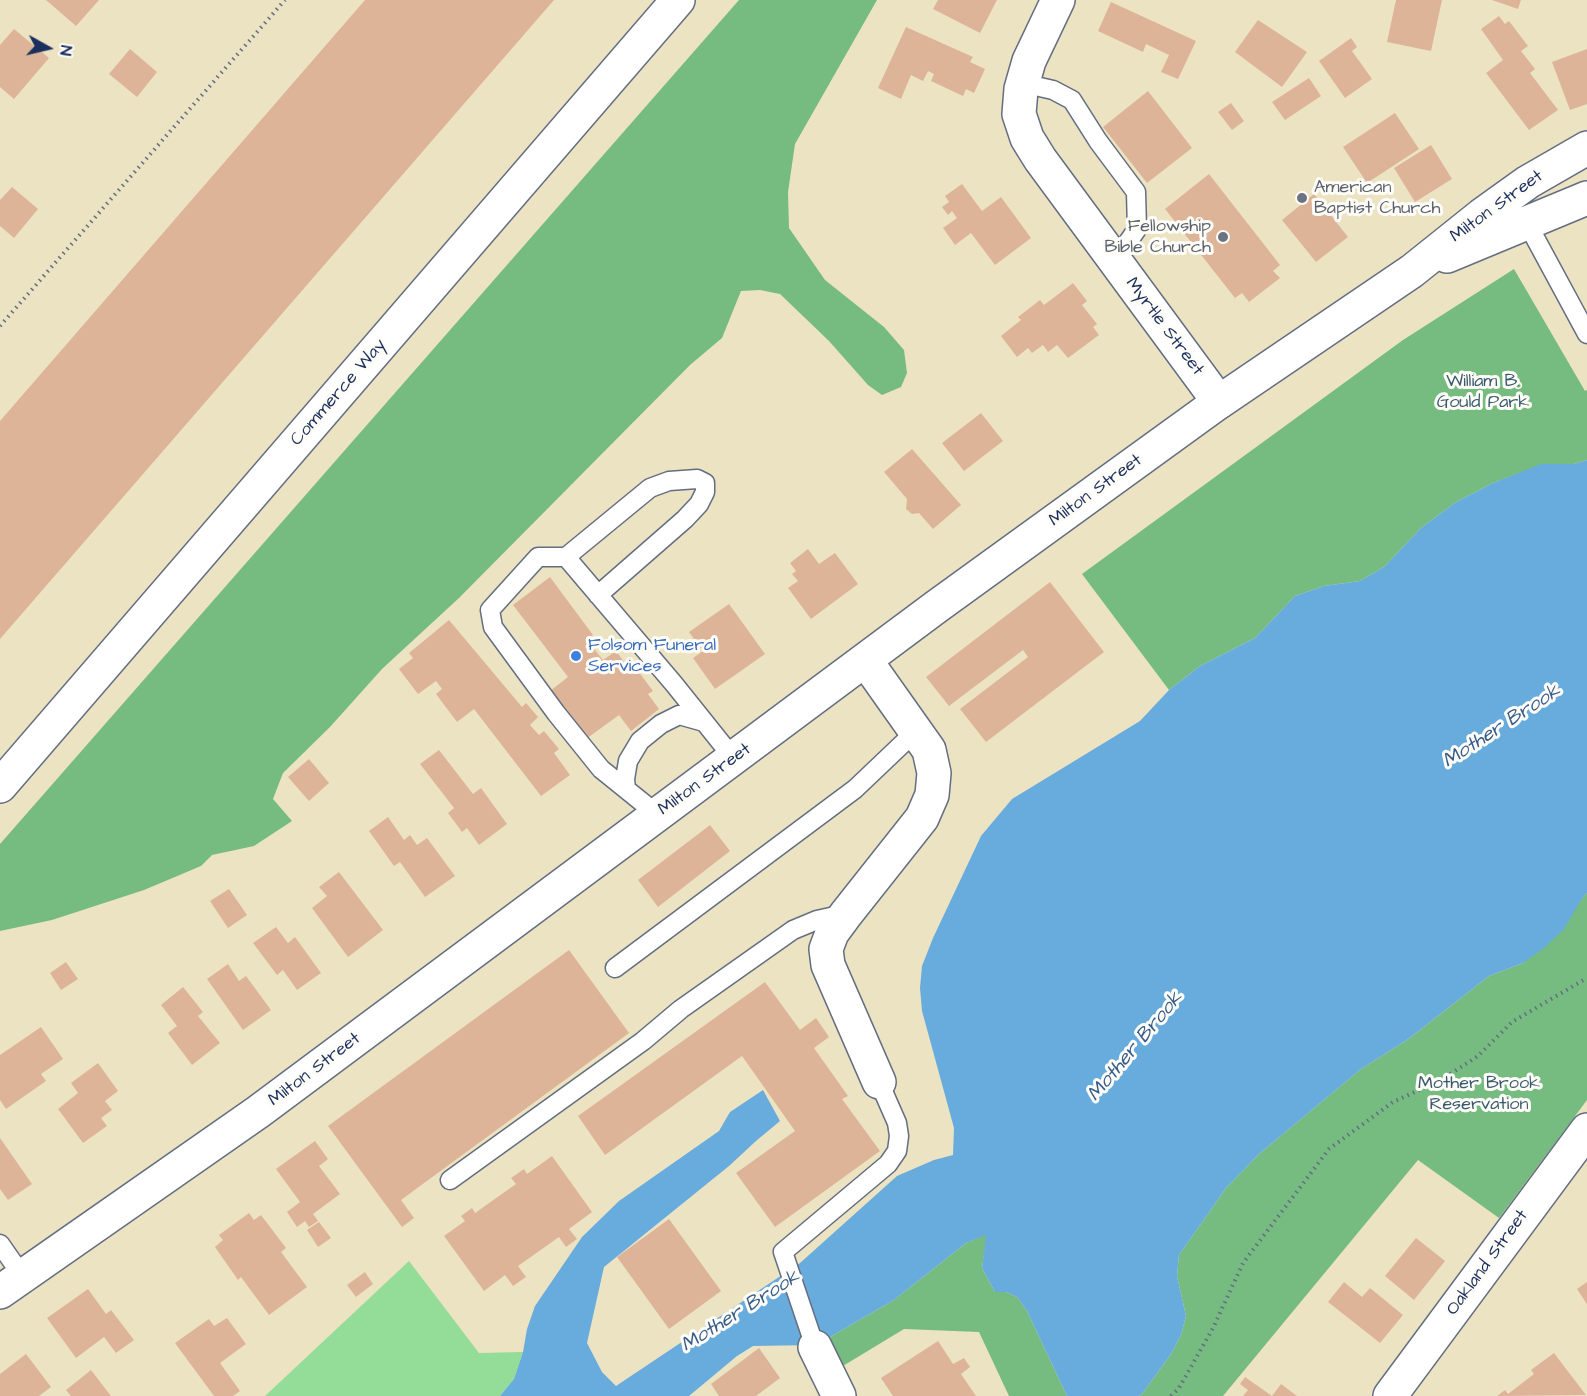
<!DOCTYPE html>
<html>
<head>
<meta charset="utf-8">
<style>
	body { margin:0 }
	#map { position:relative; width:1587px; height:1396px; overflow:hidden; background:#ece3c3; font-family:"Architects Daughter",sans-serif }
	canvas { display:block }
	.north { position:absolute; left:18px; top:18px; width:60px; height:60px; -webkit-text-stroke:4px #fdfcf7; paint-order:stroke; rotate:98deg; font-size:16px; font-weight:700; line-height:24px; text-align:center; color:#1b2f5e }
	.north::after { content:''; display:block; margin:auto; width:21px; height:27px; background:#1b2f5e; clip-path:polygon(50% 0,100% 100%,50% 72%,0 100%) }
</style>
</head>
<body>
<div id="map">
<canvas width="1587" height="1396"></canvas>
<div class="north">N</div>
</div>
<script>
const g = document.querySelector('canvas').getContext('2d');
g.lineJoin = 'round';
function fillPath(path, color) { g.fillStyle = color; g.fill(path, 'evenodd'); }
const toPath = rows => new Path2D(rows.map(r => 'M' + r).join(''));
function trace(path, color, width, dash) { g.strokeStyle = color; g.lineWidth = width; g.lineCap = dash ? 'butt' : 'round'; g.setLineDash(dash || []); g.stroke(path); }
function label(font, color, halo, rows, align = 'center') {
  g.font = font + ' "Architects Daughter",sans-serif'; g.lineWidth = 6; g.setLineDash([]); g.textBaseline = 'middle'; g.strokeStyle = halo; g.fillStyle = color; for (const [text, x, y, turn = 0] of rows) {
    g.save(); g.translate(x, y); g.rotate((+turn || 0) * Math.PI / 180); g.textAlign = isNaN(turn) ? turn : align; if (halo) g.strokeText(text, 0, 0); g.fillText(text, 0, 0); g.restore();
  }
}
const green = toPath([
	[409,1261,479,1353,523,1352,514,1379,500,1396,265,1396]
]);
const forest = toPath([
	[739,0,877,0,795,144,788,192,789,228,825,280,884,327,904,350,907,373,901,387,882,395,868,385,829,341,780,294,760,290,741,291,722,338,690,365,459,598,382,669,330,727,283,773,273,799,292,821,254,846,212,855,201,866,144,890,52,920,0,931,0,844],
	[1514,269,1585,391,1587,390,1587,460,1574,464,1541,465,1493,483,1456,502,1421,528,1384,567,1360,581,1324,586,1295,596,1255,638,1200,666,1169,690,1082,574,1403,340],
	[1587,893,1587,1100,1499,1218,1418,1160,1223,1396,1138,1396,1142,1394,1171,1354,1181,1335,1186,1316,1177,1276,1179,1255,1226,1188,1259,1154,1361,1069,1407,1040,1489,976,1523,963],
	[987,1234,982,1268,995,1292,1006,1292,1017,1297,1027,1311,1067,1396,1009,1396,979,1332,904,1329,828,1375,816,1345,894,1300,966,1243]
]);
const water = toPath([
	[1587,460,1587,893,1581,900,1564,929,1544,948,1523,963,1489,976,1407,1040,1361,1069,1259,1154,1226,1188,1179,1255,1177,1276,1186,1316,1181,1335,1171,1354,1142,1394,1138,1396,1067,1396,1027,1311,1017,1297,1006,1292,995,1292,982,1268,986,1235,966,1243,894,1300,816,1345,753,1346,737,1356,689,1396,500,1396,514,1379,523,1352,527,1329,535,1306,582,1237,619,1201,719,1131,730,1112,763,1090,780,1121,756,1141,729,1166,604,1267,587,1343,602,1372,616,1386,800,1263,897,1176,934,1160,953,1155,954,1128,922,1011,920,988,922,966,933,938,981,836,1012,799,1140,721,1169,690,1200,666,1255,638,1295,596,1324,586,1360,581,1384,567,1421,528,1456,502,1493,483,1541,464,1574,464]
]);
const building = toPath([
	[46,0,99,0,76,26],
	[365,0,554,0,0,639,0,421],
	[938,0,997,0,980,33,933,9],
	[1396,0,1442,0,1431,51,1387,42],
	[1492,0,1521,0,1518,9],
	[1111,2,1196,41,1178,79,1161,72,1169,55,1146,44,1143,52,1098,31],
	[1499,16,1505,24,1509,21,1528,46,1521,51,1535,69,1530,73,1558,110,1529,130,1486,73,1503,60,1481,29],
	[1258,20,1307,52,1282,87,1235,52],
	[906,27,973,57,970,62,985,69,974,93,966,89,963,96,931,81,934,74,928,71,923,81,911,75,901,99,878,88],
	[14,29,49,58,14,99,0,87,0,45],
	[1351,38,1357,47,1352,51,1372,79,1345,98,1319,61],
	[130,49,157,72,137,97,109,74],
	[1587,49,1587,104,1570,110,1552,62],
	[1309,78,1321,96,1285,120,1272,102],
	[1148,91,1192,148,1147,183,1103,127],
	[1231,103,1244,121,1232,130,1218,112],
	[1395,113,1419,149,1367,183,1343,147],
	[1431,145,1452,179,1415,202,1394,168],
	[1209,174,1280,265,1273,271,1280,278,1249,302,1242,293,1235,298,1165,209],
	[962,184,982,211,1001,197,1031,238,995,265,971,233,955,245,943,228,957,218,952,211,948,215,942,207,949,202,945,196],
	[12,187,38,209,14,238,0,226,0,200],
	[1314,194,1348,237,1316,262,1282,220],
	[1073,283,1087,301,1082,305,1097,324,1093,327,1099,335,1068,358,1057,345,1048,352,1043,345,1032,353,1028,348,1017,357,1001,336,1021,320,1018,317,1040,300,1044,305],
	[981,413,1003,441,964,471,942,443],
	[912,449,961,505,933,529,919,513,912,514,906,509,907,499,884,472],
	[808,549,819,564,835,553,858,584,811,619,788,588,798,581,792,574,796,571,790,563],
	[550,577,593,635,587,640,603,660,616,651,633,674,638,671,653,691,648,694,659,709,631,731,619,715,586,739,550,691,568,677,513,605],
	[1050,582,1104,652,986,742,960,709,1028,657,1023,650,949,706,926,677],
	[729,604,765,654,715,689,693,658,703,651,689,632],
	[449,620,522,707,526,703,538,717,530,725,539,735,544,731,559,749,554,753,570,775,541,796,474,709,457,722,436,694,442,689,436,681,418,694,399,669,413,658,409,653],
	[439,750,473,794,481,788,507,824,479,845,467,828,462,832,448,813,454,808,420,764],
	[309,759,329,783,309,801,288,777],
	[388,817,404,840,410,835,417,845,427,838,455,876,425,897,400,862,394,866,369,831],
	[710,825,730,851,658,907,638,880],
	[339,872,383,930,348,957,312,908,327,896,319,887],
	[229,889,247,915,228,928,210,901],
	[276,927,288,943,295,937,321,973,297,990,283,970,277,975,253,943],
	[569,950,629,1033,401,1200,414,1218,402,1227,328,1126],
	[66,962,78,979,61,990,50,973],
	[228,964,239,981,246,976,271,1010,243,1030,207,979],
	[765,982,800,1030,816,1018,829,1037,814,1048,848,1096,842,1099,880,1151,775,1227,736,1173,795,1131,742,1056,605,1155,578,1116],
	[183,987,203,1012,198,1016,220,1043,192,1065,168,1033,177,1026,161,1005],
	[41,1027,63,1059,41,1074,46,1081,6,1109,0,1100,0,1055],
	[98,1063,118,1091,105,1101,112,1110,101,1118,107,1126,83,1143,58,1109,78,1093,71,1083],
	[0,1138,32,1184,8,1200,0,1189],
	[315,1141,328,1159,319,1166,340,1194,313,1214,318,1221,309,1227,305,1221,297,1227,287,1212,300,1202,276,1169],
	[552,1156,592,1212,569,1229,577,1239,566,1247,559,1237,518,1266,526,1277,513,1286,505,1275,484,1291,444,1236,465,1221,461,1216,472,1208,475,1213,516,1184,511,1178,524,1169,527,1174],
	[249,1213,254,1220,261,1215,286,1248,281,1252,307,1287,269,1315,241,1277,238,1280,215,1247,223,1240,219,1235],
	[669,1219,721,1291,669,1329,617,1257],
	[319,1222,331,1238,318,1247,307,1230],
	[1416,1238,1445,1261,1414,1300,1385,1276],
	[365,1272,373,1284,356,1297,347,1285],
	[1344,1282,1362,1297,1370,1288,1403,1315,1380,1343,1328,1302],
	[1587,1282,1587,1304,1577,1289],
	[88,1289,106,1314,111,1310,134,1340,116,1353,104,1337,76,1358,47,1318],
	[227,1318,246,1344,220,1363,240,1391,233,1396,214,1396,175,1343,209,1319,214,1326],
	[938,1341,953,1364,964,1358,970,1367,961,1374,976,1396,893,1396,881,1378],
	[759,1348,780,1378,756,1396,719,1396,711,1384],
	[1554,1353,1586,1395,1497,1396,1505,1390,1508,1394,1534,1374,1531,1370],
	[26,1354,51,1387,39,1396,0,1396,0,1374],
	[91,1370,111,1396,71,1396,66,1390],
	[1245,1377,1272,1396,1243,1396,1248,1390,1240,1384],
	[1281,1384,1297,1396,1272,1396]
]);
const path = toPath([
	[0,326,285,0],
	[1171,1396,1179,1388,1213,1328,1243,1263,1329,1149,1393,1102,1441,1080,1478,1056,1512,1022,1587,978]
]);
const lane = toPath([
	[1022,83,1053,90,1072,100,1098,141,1136,192,1137,229,1115,261],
	[1527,223,1587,334],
	[566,557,674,684,734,759],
	[598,595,685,519,699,504,705,492,705,483,697,479,669,481,650,488,566,557,538,557,490,610,493,627,556,713,601,769,658,815],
	[626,789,625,779,628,761,640,741,661,724,679,715,704,722],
	[615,968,855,789,917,730],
	[450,1180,643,1041,681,1009,793,930,817,920,844,914],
	[0,1244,23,1277],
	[815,1347,783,1252,888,1164,897,1151,899,1136,897,1123,879,1082]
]);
const street = toPath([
	[1058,0,1029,61,1021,89,1019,114,1027,138,1040,159,1219,402],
	[866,661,929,750,934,773,932,795,922,818,846,914,832,933,826,949,828,965,879,1082],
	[0,786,678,0],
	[815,1347,839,1396],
	[1390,1396,1587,1130]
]);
const primary = toPath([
	[1447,256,1587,198],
	[0,1292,258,1112,936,607,1219,402,1412,271,1482,215,1528,182,1587,148]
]);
const markers = [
	[1302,198,6,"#6b7280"],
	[1223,237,6,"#6b7280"],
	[576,656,6,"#3f7fe0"]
];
const worshipNames = [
	["American",1314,188],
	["Baptist Church",1314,209],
	["Fellowship",1211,227,"right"],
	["Bible Church",1211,248,"right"]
];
const streetNames = [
	["Milton Street",1497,207,-36],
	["Myrtle Street",1164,327,53],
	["Commerce Way",339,393,-49],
	["Milton Street",1096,491,-36],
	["Milton Street",705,780,-36],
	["Milton Street",315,1070,-37],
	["Oakland Street",1488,1263,-54]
];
const parkNames = [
	["William B.",1483,382],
	["Gould Park",1483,403],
	["Mother Brook",1479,1084],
	["Reservation",1479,1105]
];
const shopNames = [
	["Folsom Funeral",588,646],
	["Services",588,667]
];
const waterNames = [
	["Mother Brook",1502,727,-33],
	["Mother Brook",1136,1047,-50],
	["Mother Brook",741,1312,-32]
];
fillPath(green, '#93dd98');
fillPath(forest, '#76bc80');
fillPath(water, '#68acdd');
fillPath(building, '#deb499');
trace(lane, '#646e81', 21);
trace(street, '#646e81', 36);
trace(primary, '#646e81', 36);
trace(path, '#646e81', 4, [1.5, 4.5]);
trace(lane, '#fff', 18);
trace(street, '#fff', 33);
trace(primary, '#fff', 33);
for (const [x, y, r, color] of markers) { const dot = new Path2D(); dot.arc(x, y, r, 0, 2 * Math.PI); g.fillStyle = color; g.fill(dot); trace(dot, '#fdfcf7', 2); }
label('18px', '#5b616d', '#fdfcf7', worshipNames, 'left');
label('18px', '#1b2f5e', '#fdfcf7', streetNames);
label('18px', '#395a6c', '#fdfcf7', parkNames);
label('18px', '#366cbe', '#fdfcf7', shopNames, 'left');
label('italic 20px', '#365b8a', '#fdfcf7', waterNames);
</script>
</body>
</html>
